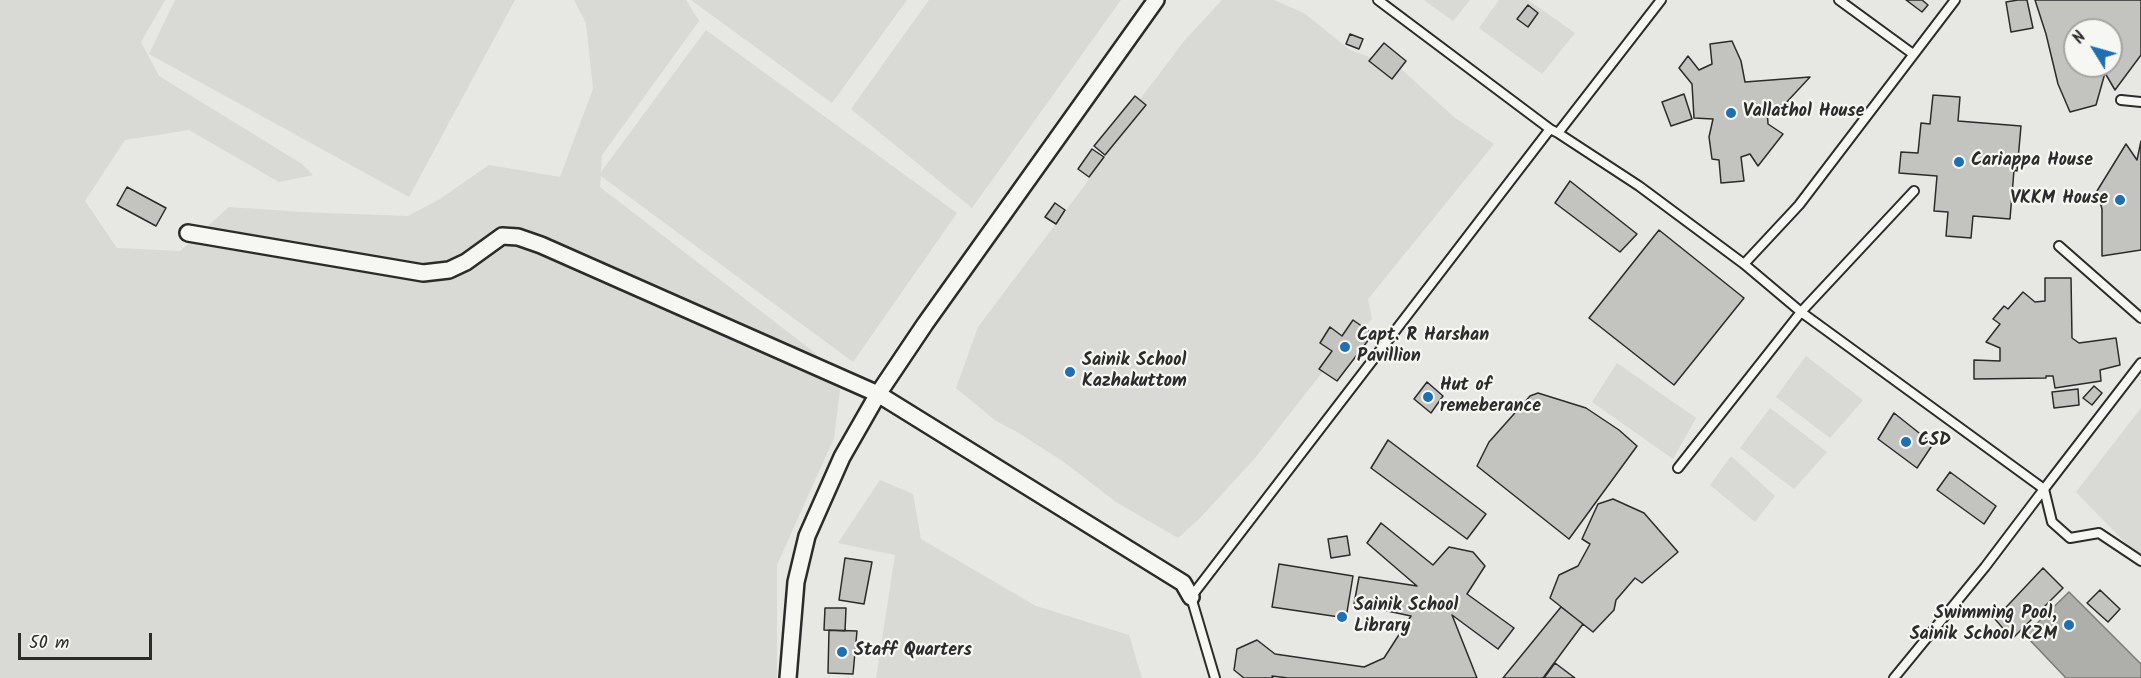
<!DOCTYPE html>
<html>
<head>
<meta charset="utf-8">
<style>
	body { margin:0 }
	#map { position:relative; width:2141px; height:678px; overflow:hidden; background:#f6f6f2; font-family:Kalam,sans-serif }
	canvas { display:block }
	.north { position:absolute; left:2063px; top:18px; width:60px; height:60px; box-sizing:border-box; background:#f6f6f2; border:2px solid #a5a5a2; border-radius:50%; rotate:307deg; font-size:16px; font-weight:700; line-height:24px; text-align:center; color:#2b2b2b }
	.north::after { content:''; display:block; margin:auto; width:21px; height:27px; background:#1f6fb2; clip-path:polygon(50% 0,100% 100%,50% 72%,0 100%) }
	.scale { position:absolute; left:18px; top:633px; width:134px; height:27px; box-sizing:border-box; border:3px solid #2b2b2b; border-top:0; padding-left:8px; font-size:18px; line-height:21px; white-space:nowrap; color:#2b2b2b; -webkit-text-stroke:4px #f6f6f2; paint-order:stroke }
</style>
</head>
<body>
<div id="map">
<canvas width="2141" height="678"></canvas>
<div class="north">N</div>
<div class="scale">50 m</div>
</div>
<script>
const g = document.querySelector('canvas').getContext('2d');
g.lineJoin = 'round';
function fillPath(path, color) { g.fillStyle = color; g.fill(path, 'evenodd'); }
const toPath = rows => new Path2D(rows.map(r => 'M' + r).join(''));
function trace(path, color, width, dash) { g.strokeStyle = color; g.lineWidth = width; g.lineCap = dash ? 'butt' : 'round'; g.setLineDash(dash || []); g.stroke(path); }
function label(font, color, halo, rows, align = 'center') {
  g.font = font + ' Kalam,sans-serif'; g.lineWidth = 4.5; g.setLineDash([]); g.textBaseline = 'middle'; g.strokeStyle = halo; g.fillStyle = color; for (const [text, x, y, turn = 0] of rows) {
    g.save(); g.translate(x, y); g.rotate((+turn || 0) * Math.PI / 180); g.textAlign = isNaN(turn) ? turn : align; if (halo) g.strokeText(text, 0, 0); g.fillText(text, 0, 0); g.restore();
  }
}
const built = toPath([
	[3,0,2141,0,2141,678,0,678,0,13],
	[2075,30,2111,30,2111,66,2075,66]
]);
const green = toPath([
	[0,0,165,0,141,42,159,76,302,164,313,175,279,182,189,130,125,140,85,201,117,248,180,251,229,207,301,212,408,216,440,199,489,165,560,177,593,89,586,23,574,0,686,0,699,21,602,155,601,172,706,30,957,213,853,362,601,176,600,187,815,353,840,390,834,438,777,565,777,678,0,678],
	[175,0,515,0,409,197,149,54],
	[691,0,907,0,832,103],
	[929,0,1121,0,972,208,851,109],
	[1222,0,1274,0,1304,13,1350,50,1400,68,1454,117,1494,144,1368,299,1372,319,1324,370,1255,458,1201,517,1178,538,1116,502,1064,462,1017,432,996,421,956,388,978,327,1085,185,1135,106,1185,40],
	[1424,0,1470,0,1453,21],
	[1499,0,1528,0,1575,33,1542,74,1479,28],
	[1806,356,1863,400,1830,438,1776,397],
	[1617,363,1696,418,1673,459,1592,402],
	[1770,408,1827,452,1794,489,1740,448],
	[2141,408,2141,559,2076,492],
	[1731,456,1775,496,1755,522,1710,485],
	[880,480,913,494,921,539,1036,606,1129,635,1142,678,876,678,895,555,838,543]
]);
const water = toPath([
	[2069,592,2141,664,2141,678,2066,678,2025,635,2069,592]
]);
const building = toPath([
	[1906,0,1922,0,1928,5,1922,12,1906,0],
	[2018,0,2027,0,2033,28,2011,32,2006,2,2018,0],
	[2035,0,2141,0,2141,55,2115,90,2105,73,2096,105,2070,112,2058,84,2046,34,2035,0],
	[2075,30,2111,30,2111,66,2075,66,2075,30],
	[1528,5,1538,13,1528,27,1517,19,1528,5],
	[1350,34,1363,39,1359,49,1346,44,1350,34],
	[1732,41,1741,61,1745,82,1810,77,1784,105,1767,108,1768,124,1783,134,1758,166,1750,154,1741,157,1744,181,1721,183,1719,160,1712,159,1709,137,1713,119,1694,118,1692,84,1679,68,1688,56,1699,70,1712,64,1710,44,1732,41],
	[1384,43,1406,61,1392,79,1369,61,1384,43],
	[1684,94,1692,119,1671,126,1662,102,1684,94],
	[1933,95,1960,97,1958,121,2021,126,2017,171,2014,170,2010,219,1973,216,1971,238,1946,236,1948,212,1934,211,1937,176,1899,173,1901,152,1918,153,1921,123,1930,124,1933,95],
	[1135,96,1146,105,1105,155,1094,146,1135,96],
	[2141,141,2141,250,2102,256,2102,209,2097,191,2126,144,2137,160,2141,141],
	[1092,149,1104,157,1089,177,1078,169,1092,149],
	[1570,181,1637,234,1620,252,1555,203,1570,181],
	[127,187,166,208,156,226,117,205,127,187],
	[1055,203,1065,210,1056,224,1045,217,1055,203],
	[1659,230,1744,298,1674,385,1589,318,1659,230],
	[2045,278,2071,278,2072,338,2079,343,2116,338,2120,365,2100,370,2101,381,2055,388,2053,376,2046,376,2046,378,1974,379,1974,360,2000,361,2000,348,1986,342,2000,324,1993,319,2004,306,2008,309,2023,292,2035,302,2045,301,2045,278],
	[1353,320,1373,334,1337,381,1319,369,1332,351,1320,343,1330,327,1342,336,1353,320],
	[1427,382,1443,396,1431,413,1414,399,1427,382],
	[2094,386,2102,393,2092,405,2083,398,2094,386],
	[2078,389,2079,405,2054,408,2052,392,2078,389],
	[1538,393,1586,408,1619,430,1637,446,1569,539,1477,466,1489,442,1530,396,1538,393],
	[1894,413,1933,444,1917,468,1878,439,1894,413],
	[1388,440,1486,514,1467,539,1371,468,1388,440],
	[1950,472,1996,506,1984,524,1937,490,1950,472],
	[1613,499,1644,513,1678,552,1642,583,1635,578,1616,600,1614,610,1593,632,1550,598,1559,575,1578,566,1590,544,1582,539,1598,504,1613,499],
	[1381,523,1433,565,1449,547,1473,552,1485,566,1467,594,1514,628,1498,649,1452,615,1477,678,1288,678,1272,676,1273,678,1244,678,1234,670,1237,649,1257,640,1275,654,1364,667,1384,658,1411,616,1354,604,1359,577,1417,586,1367,543,1381,523],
	[1347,536,1350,555,1331,558,1328,539,1347,536],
	[845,558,872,562,864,604,839,600,845,558],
	[1279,564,1353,576,1346,618,1272,607,1279,564],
	[2043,568,2063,588,2012,639,1995,619,2043,568],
	[2100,590,2120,609,2108,622,2087,603,2100,590],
	[1561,607,1583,624,1543,678,1503,678,1561,607],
	[825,608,846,608,845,631,824,630,825,608],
	[829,630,857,631,853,674,828,673,829,630],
	[1555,663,1575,678,1544,678,1555,663]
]);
const lane = toPath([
	[1378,0,1550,129,1558,133,1661,0],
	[1839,0,1913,54],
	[2121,100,2141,102],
	[1558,133,1639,186,1744,264,1801,312,1914,191],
	[2059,246,2141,318],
	[1744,264,1799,205,1955,0],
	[2141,363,2044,489,2052,522,2070,538,2099,533,2141,561],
	[1678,468,1801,312,2044,489,1985,567,1894,678],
	[1215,678,1191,597,1550,129]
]);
const street = toPath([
	[188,233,423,273,449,270,466,262,502,236,518,237,541,245,878,394,1183,583,1191,597],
	[788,678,796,582,807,536,842,457,878,394,925,324,1156,0]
]);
const markers = [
	[1731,113,6,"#1f6fb2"],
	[1959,162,6,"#1f6fb2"],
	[2120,200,6,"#1f6fb2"],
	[1345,347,6,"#1f6fb2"],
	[1070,372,6,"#1f6fb2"],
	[1428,397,6,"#1f6fb2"],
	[1906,442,6,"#1f6fb2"],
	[1342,617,6,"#1f6fb2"],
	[2069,625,6,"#1f6fb2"],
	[842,652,6,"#1f6fb2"]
];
const poiNames = [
	["Vallathol House",1743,113],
	["Cariappa House",1971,162],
	["VKKM House",2108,200,"right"],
	["Capt. R Harshan",1357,337],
	["Pavillion",1357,358],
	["Sainik School",1082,362],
	["Kazhakuttom",1082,383],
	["Hut of",1440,387],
	["remeberance",1440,408],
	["CSD",1918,442],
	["Sainik School",1354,607],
	["Library",1354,628],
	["Swimming Pool,",2057,615,"right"],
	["Sainik School KZM",2057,636,"right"],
	["Staff Quarters",854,652]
];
fillPath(built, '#e7e7e3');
fillPath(green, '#d9d9d5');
fillPath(water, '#aeaeab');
trace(water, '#7a7a78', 1.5);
fillPath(building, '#c3c3c0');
trace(building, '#2b2b2b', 1.5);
trace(lane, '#2b2b2b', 12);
trace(street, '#2b2b2b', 20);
trace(lane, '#f6f6f2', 8);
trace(street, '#f6f6f2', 15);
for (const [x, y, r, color] of markers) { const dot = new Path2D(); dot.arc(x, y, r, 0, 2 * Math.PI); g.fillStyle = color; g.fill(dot); trace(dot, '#f6f6f2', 2); }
label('bold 18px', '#2b2b2b', '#f6f6f2', poiNames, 'left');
</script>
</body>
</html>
